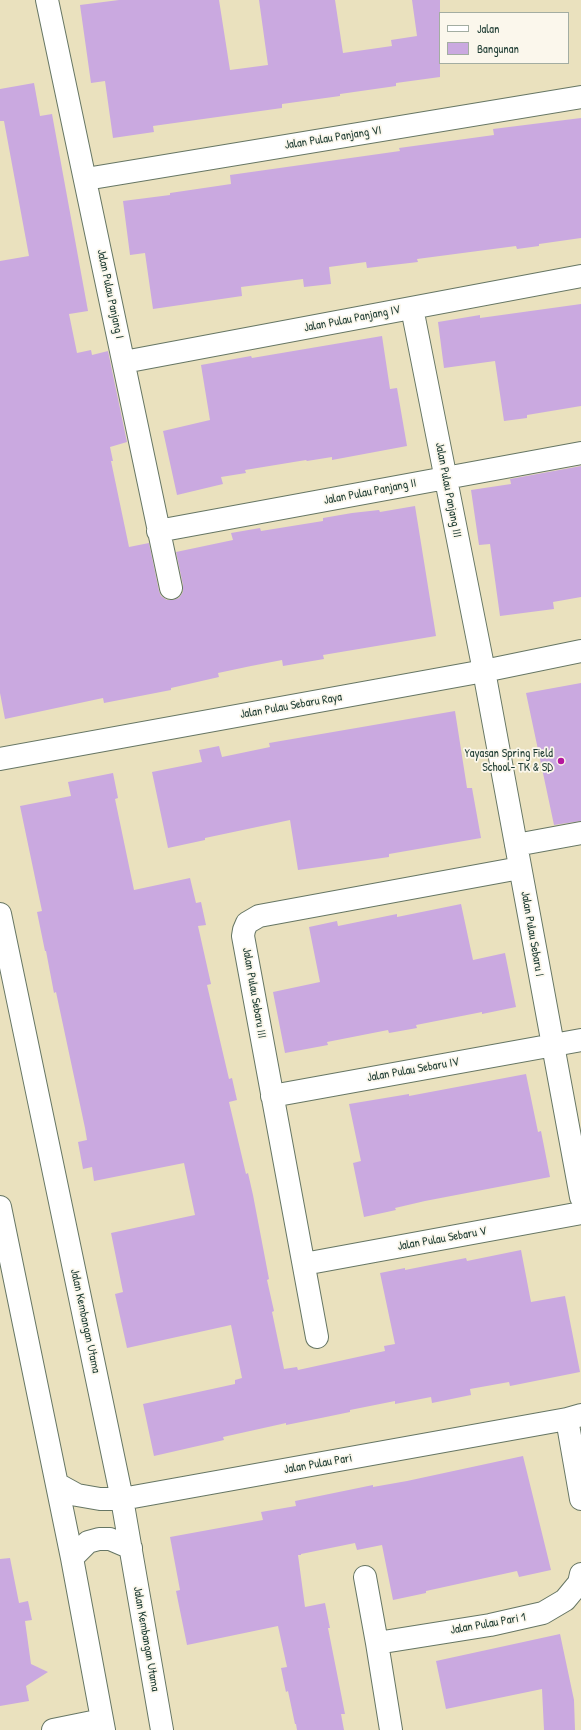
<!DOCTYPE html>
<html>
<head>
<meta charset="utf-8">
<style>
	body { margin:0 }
	#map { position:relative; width:581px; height:1730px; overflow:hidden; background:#eae1be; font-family:"Patrick Hand",sans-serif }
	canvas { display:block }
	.legend { position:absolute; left:439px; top:12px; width:130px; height:52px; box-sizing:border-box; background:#fbf7ec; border:1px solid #a3ada2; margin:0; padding:5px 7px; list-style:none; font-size:12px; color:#1f3d34 }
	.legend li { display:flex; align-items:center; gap:8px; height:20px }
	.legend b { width:20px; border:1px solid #a3ada2 }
</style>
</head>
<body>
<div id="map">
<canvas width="581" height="1730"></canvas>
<ul class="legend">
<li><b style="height:5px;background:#fff"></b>Jalan</li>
<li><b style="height:11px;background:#caa9e0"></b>Bangunan</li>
</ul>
</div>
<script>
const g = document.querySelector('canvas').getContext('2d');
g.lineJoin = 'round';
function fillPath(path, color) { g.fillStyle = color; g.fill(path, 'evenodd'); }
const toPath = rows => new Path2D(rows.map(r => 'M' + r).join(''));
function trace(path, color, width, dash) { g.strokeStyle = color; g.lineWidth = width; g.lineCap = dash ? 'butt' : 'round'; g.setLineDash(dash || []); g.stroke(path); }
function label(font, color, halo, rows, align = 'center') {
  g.font = font + ' "Patrick Hand",sans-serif'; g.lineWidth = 3.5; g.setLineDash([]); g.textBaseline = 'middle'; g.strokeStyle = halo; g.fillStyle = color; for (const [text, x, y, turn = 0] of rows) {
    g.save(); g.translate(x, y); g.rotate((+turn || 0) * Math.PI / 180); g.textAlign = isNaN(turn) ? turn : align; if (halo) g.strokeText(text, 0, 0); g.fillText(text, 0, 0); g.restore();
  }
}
const building = toPath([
	[119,0,219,0,230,70,268,65,259,0,335,0,343,53,392,46,391,40,417,36,412,0,440,0,440,77,396,83,396,86,340,94,340,96,282,104,282,108,153,126,154,132,113,138,105,81,91,83,80,5],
	[34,83,40,116,52,114,88,311,69,314,77,353,91,350,92,355,108,351,127,442,110,447,113,461,111,461,129,547,149,543,159,591,161,596,167,600,173,600,179,598,183,592,183,585,176,552,233,540,231,533,260,528,261,531,323,521,323,518,352,513,379,510,380,512,415,506,436,636,323,655,324,659,283,666,282,660,251,666,218,673,219,677,171,688,171,690,104,703,103,698,5,719,0,693,0,261,29,256,4,121,0,121,0,89],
	[581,118,581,238,539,244,539,246,517,249,516,246,417,259,418,262,367,268,366,262,329,267,331,284,304,287,303,279,241,287,242,296,153,309,145,253,130,255,123,201,170,195,170,193,231,184,230,175,400,151,399,148,494,135,493,129],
	[581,304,581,406,527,415,527,418,504,421,495,361,444,368,438,322,480,315,480,318],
	[382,336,390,389,397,388,407,446,332,460,332,457,307,461,306,460,245,470,246,473,221,477,223,484,177,495,163,431,210,420,201,365,251,356,252,358],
	[581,466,581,597,553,602,554,609,500,616,490,544,479,545,471,490,511,484,510,479],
	[581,683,581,821,554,825,526,693],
	[455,711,467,788,472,788,481,838,389,854,389,857,298,870,290,820,205,838,205,840,168,848,152,772,202,762,199,750,219,746,222,757,270,747,269,743],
	[113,773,118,798,115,799,134,890,190,878,196,903,201,902,206,925,198,926,211,984,207,985,229,1079,232,1078,237,1100,229,1102,246,1174,248,1173,253,1195,269,1279,267,1280,274,1311,272,1312,284,1369,297,1367,298,1370,385,1351,384,1346,395,1344,380,1273,405,1268,405,1270,466,1258,467,1261,521,1250,531,1302,565,1296,580,1372,510,1386,509,1382,470,1389,471,1395,432,1403,431,1397,395,1404,395,1401,350,1410,350,1412,321,1418,286,1425,286,1423,223,1437,224,1440,154,1456,143,1404,235,1384,235,1380,242,1378,231,1325,127,1348,115,1294,123,1292,111,1233,195,1215,184,1163,94,1181,92,1167,83,1169,78,1142,87,1140,85,1128,56,992,54,993,46,951,45,951,37,912,42,911,20,806,71,796,68,782],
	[461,904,473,960,505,953,516,1007,482,1014,482,1012,416,1025,417,1028,389,1033,388,1030,327,1042,328,1045,285,1053,273,992,320,982,309,927,337,921,338,926,397,914,397,917],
	[526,1074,538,1132,541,1131,550,1177,425,1201,395,1208,396,1210,364,1217,353,1163,361,1161,349,1104,409,1094,409,1096],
	[523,1456,551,1570,519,1577,517,1571,426,1591,426,1593,393,1600,382,1545,357,1550,355,1543,301,1554,301,1555,298,1555,305,1607,325,1603,330,1628,328,1628,345,1714,341,1714,344,1730,297,1730,296,1724,295,1724,288,1691,286,1692,281,1668,287,1667,278,1626,187,1645,176,1591,180,1590,170,1537,263,1520,261,1512,296,1506,295,1501,373,1485,373,1487,407,1481],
	[10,1558,19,1603,28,1601,32,1620,25,1621,31,1664,48,1672,26,1686,29,1701,0,1706,0,1559],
	[560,1634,574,1700,575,1730,544,1730,542,1689,446,1709,436,1661]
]);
const minor = toPath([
	[47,0,171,588],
	[86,179,581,97],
	[412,308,484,671,581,1197],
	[124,362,581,276],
	[158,531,581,453],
	[0,759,484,671,581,651],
	[516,845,581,833],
	[0,914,122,1499,162,1730],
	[272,1096,581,1040],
	[0,1207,72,1558,104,1730],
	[304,1264,581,1213],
	[317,1337,243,936,244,930,247,923,259,916,520,868],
	[567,1419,581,1499],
	[57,1484,77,1495,100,1499,122,1499,567,1419,581,1415],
	[72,1558,88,1542,99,1539,110,1539,131,1548],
	[365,1577,377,1643],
	[53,1730,102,1720],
	[391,1730,377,1643,490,1625,543,1613,565,1600,579,1583,581,1574]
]);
const markers = [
	[561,761,4,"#b5179e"]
];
const streetNames = [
	["Jalan Pulau Panjang VI",333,138,-9],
	["Jalan Pulau Panjang I",110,294,78],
	["Jalan Pulau Panjang IV",352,319,-11],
	["Jalan Pulau Panjang III",448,490,79],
	["Jalan Pulau Panjang II",370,492,-11],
	["Jalan Pulau Sebaru Raya",291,706,-10],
	["Jalan Pulau Sebaru I",532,934,80],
	["Jalan Pulau Sebaru III",254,993,80],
	["Jalan Pulau Sebaru IV",413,1070,-10],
	["Jalan Pulau Sebaru V",442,1239,-10],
	["Jalan Kembangan Utama",85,1321,78],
	["Jalan Pulau Pari",318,1464,-10],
	["Jalan Pulau Pari 1",488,1624,-10],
	["Jalan Kembangan Utama",146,1639,80]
];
const poiNames = [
	["Yayasan Spring Field",553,754],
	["School- TK & SD",553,768]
];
fillPath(building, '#caa9e0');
trace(minor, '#667664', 24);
trace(minor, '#fff', 22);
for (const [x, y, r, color] of markers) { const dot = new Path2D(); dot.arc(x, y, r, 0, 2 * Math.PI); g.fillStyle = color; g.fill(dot); trace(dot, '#fbf7ec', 1.5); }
label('12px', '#1f3d34', '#fbf7ec', streetNames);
label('12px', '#1f3d34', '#fbf7ec', poiNames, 'right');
</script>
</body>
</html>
